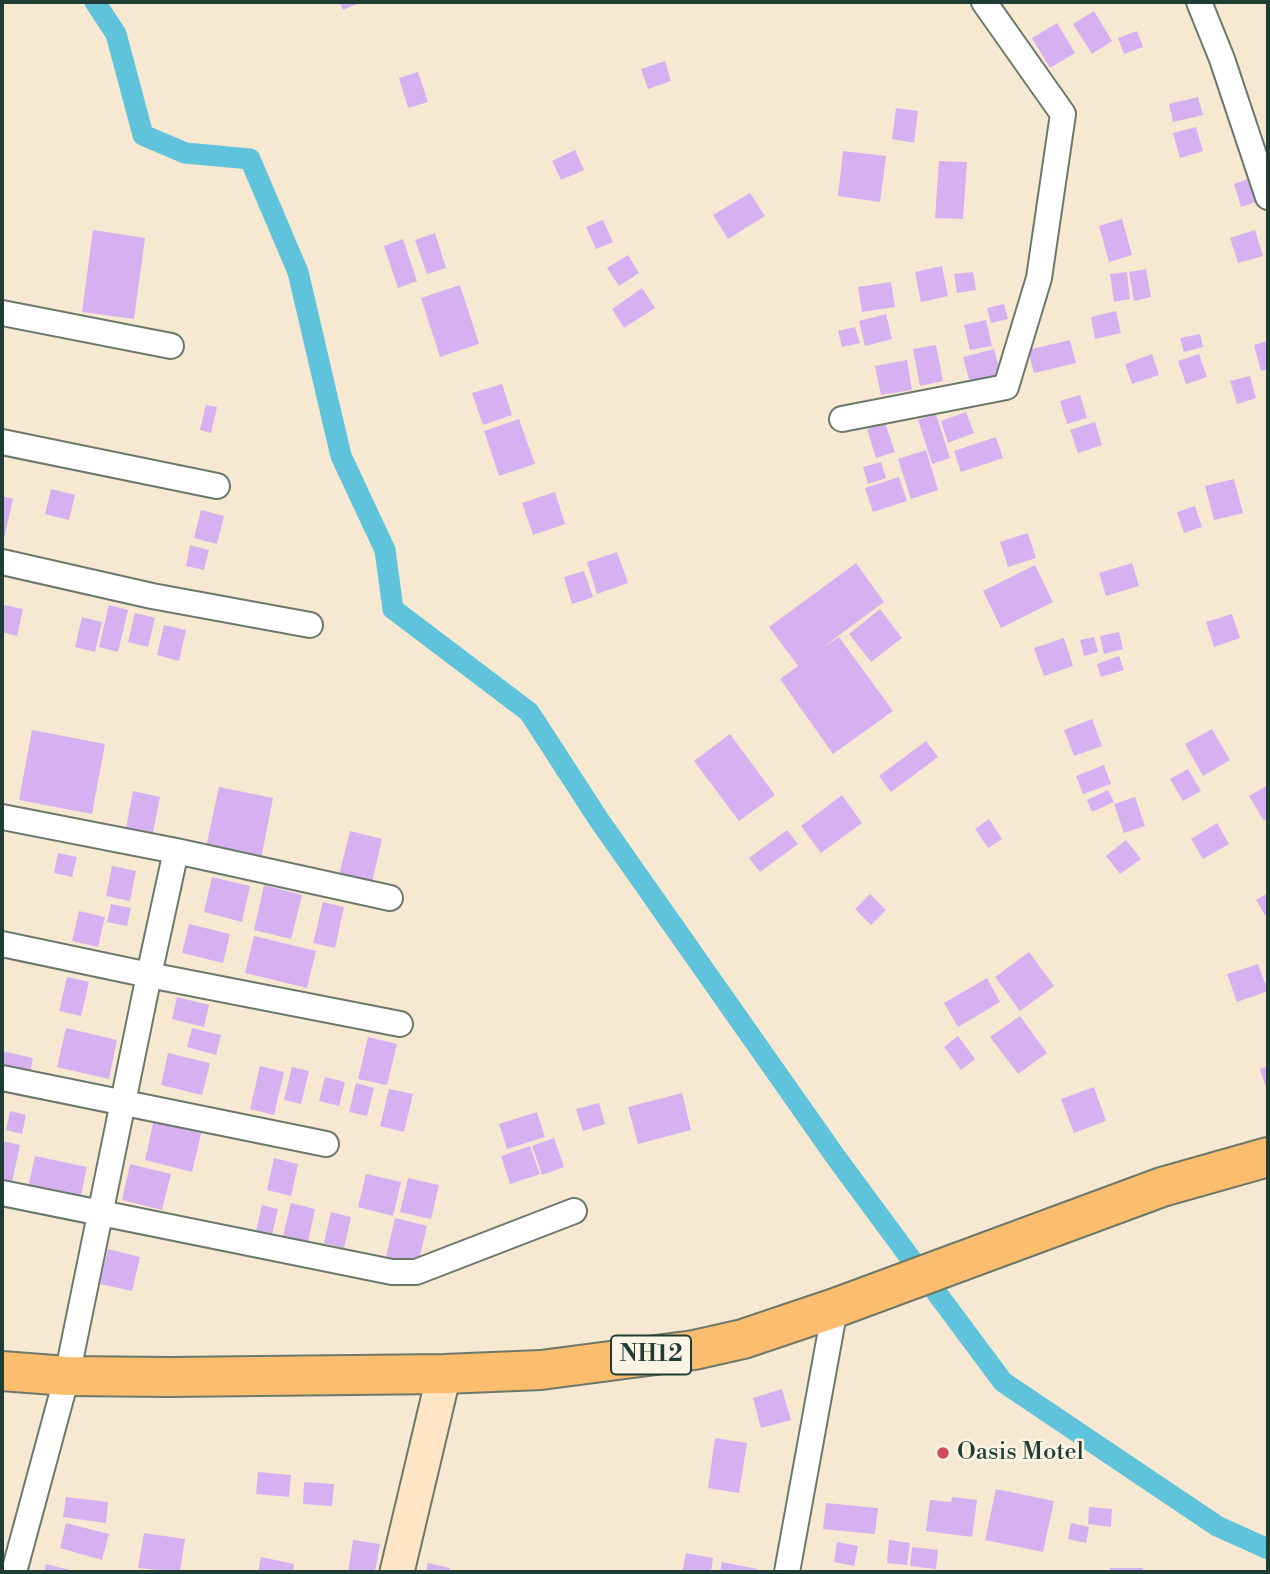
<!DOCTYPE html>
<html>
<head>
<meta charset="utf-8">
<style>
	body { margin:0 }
	#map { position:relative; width:1270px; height:1574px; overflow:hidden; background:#f7e9d1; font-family:"Libre Bodoni",serif }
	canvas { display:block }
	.frame { position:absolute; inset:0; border:4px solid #1f3d34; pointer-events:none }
</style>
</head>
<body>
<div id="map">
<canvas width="1270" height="1574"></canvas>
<div class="frame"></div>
</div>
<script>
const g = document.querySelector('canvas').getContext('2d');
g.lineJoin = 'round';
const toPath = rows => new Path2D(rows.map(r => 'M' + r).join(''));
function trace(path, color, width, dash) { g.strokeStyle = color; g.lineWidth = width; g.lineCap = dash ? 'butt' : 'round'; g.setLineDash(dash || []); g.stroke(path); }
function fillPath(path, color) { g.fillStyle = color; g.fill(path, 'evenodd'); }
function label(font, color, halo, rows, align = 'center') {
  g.font = font + ' "Libre Bodoni",serif'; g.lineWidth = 5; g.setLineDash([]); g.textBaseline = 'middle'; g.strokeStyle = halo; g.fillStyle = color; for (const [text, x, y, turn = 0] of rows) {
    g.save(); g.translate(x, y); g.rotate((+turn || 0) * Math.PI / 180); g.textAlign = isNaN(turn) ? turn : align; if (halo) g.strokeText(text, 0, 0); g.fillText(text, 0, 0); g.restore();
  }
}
const canal = toPath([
	[95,2,116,34,143,135,185,153,250,159,298,272,341,456,385,550,393,609,529,712,599,820,835,1156,911,1259],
	[936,1292,1003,1382,1217,1526,1268,1549]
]);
const building = toPath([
	[339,2,362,2,343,10],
	[1094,11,1112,41,1092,54,1073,24],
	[1057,23,1075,53,1050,68,1032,38],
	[1137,31,1143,47,1124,54,1118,38],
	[665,61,671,81,648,89,641,69],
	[418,72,428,102,408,108,399,78],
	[1198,97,1203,115,1173,122,1169,104],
	[896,108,918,111,914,143,892,139],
	[1196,127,1203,151,1180,158,1173,133],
	[575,150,584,170,561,180,552,161],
	[843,151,886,156,880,202,838,196],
	[939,161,967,162,963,219,935,218],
	[1251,178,1259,201,1241,207,1234,184],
	[750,193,765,216,728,239,713,215],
	[1122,219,1132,255,1109,262,1099,226],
	[603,220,613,242,596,249,586,227],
	[93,230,145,238,134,319,82,312],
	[1255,230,1263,256,1238,263,1230,238],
	[435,233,446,268,427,274,415,240],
	[403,239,417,281,398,288,384,246],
	[628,255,639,273,619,286,607,268],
	[942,266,948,296,921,302,915,272],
	[1146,269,1151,297,1134,301,1129,272],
	[973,272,976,290,957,293,954,274],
	[1127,272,1130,299,1114,302,1110,274],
	[891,282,895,307,862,312,858,287],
	[460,285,479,344,440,357,421,298],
	[642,288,655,308,624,328,612,309],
	[1004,304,1008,319,991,323,987,308],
	[1116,311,1121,333,1095,339,1091,317],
	[886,314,892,339,865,346,859,321],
	[986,320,992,346,970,350,964,325],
	[855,327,860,343,842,347,838,331],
	[1200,334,1203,347,1184,352,1180,338],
	[1070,340,1076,363,1034,373,1028,350],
	[1268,341,1268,369,1261,371,1254,345],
	[936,345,943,381,920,386,913,349],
	[994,349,1001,376,970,383,963,357],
	[1152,354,1159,375,1132,384,1125,364],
	[1199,354,1207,377,1186,384,1178,361],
	[907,360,912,390,881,395,875,366],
	[1250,376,1256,398,1237,404,1230,381],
	[502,384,512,415,483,425,472,393],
	[1080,395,1087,418,1067,424,1060,401],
	[206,405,217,407,211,433,200,430],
	[966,412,974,433,948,443,941,421],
	[936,414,950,458,932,464,918,420],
	[519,419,535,464,499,476,484,431],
	[1095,422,1102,445,1078,453,1070,430],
	[885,423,895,452,876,458,867,429],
	[996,437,1003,458,961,472,954,451],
	[926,450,938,490,911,499,898,459],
	[881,462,886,478,868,484,863,467],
	[899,477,907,501,873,512,865,488],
	[1234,479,1243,513,1214,520,1205,486],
	[51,489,75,495,69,520,45,514],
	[555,492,565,524,533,535,522,503],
	[2,496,13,499,3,543,2,543],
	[1195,506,1202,527,1184,533,1177,512],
	[201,510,224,516,217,544,194,538],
	[1028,533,1036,558,1008,567,1000,542],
	[190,545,209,550,204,570,186,566],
	[617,552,628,583,597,594,587,562],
	[856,563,884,602,823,647,839,637,893,711,833,754,780,679,798,666,769,627],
	[1132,563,1139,586,1106,596,1099,573],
	[1035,565,1053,602,1001,628,983,591],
	[584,571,593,597,572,604,564,577],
	[4,605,23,609,17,636,2,632],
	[109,605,128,610,118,652,99,647],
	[880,609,902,638,871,662,849,634],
	[135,613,155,618,148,647,128,642],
	[1232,614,1240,638,1214,647,1206,622],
	[82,617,102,622,95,652,75,647],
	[164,625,186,630,179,661,157,655],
	[1119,632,1123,649,1104,654,1100,636],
	[1094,637,1098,652,1084,656,1080,640],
	[1064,638,1073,666,1044,676,1034,648],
	[1119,656,1124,670,1101,677,1097,664],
	[1092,719,1102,746,1074,756,1064,730],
	[1212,729,1230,760,1203,776,1185,744],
	[32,730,105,744,92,814,19,800],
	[730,734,775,795,739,821,694,761],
	[926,741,938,757,891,792,879,776],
	[1104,765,1111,784,1083,794,1076,776],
	[1188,769,1201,791,1183,801,1170,779],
	[1268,785,1268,818,1264,821,1249,796],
	[219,787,273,798,261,859,206,847],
	[1108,790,1114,802,1092,812,1087,800],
	[133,791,160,797,153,833,126,828],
	[842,795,862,823,821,853,801,826],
	[1135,797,1145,826,1124,833,1114,804],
	[989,819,1002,839,988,848,975,829],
	[1217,823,1229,844,1203,859,1191,839],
	[787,830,798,844,760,872,749,858],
	[350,831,382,839,371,887,338,879],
	[1126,840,1141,859,1120,874,1106,856],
	[58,853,77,857,72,877,54,873],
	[112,866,136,871,130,901,106,896],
	[212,877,250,886,242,922,204,912],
	[264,885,302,895,291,939,254,930],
	[1268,893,1268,920,1256,900],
	[870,894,886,910,871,925,855,909],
	[323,902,344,907,335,948,313,943],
	[111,904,131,908,127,926,107,922],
	[79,911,105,917,98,947,72,941],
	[189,924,230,934,223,963,182,953],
	[254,936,316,951,307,988,245,973],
	[1029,952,1054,986,1020,1011,995,977],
	[1258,964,1268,991,1237,1002,1227,974],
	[67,977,89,982,81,1016,59,1011],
	[987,978,1000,1002,958,1027,944,1003],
	[177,997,209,1005,204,1027,172,1019],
	[1020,1016,1047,1053,1018,1074,990,1037],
	[66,1028,117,1040,109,1079,57,1067],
	[192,1028,221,1035,216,1055,187,1047],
	[958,1036,975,1059,961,1070,944,1047],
	[368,1037,397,1044,387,1085,358,1079],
	[2,1051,33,1058,29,1077,2,1071],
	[168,1053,210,1063,202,1095,161,1085],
	[260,1066,284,1072,274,1115,250,1109],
	[1268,1066,1268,1094,1260,1069],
	[292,1067,309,1071,301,1104,284,1100],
	[325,1077,345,1082,339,1106,319,1101],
	[356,1083,374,1088,367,1116,349,1112],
	[1094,1087,1106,1121,1074,1133,1061,1099],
	[389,1089,413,1094,404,1132,380,1126],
	[682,1093,691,1130,638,1144,628,1107],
	[599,1103,605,1124,583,1131,576,1109],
	[10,1111,26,1115,22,1134,6,1130],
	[537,1112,545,1137,507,1149,499,1124],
	[154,1119,202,1130,192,1172,145,1160],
	[554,1138,564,1167,542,1175,532,1146],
	[2,1141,20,1145,11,1187,2,1185],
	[530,1146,540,1174,510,1184,501,1156],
	[35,1156,87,1167,80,1200,28,1188],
	[274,1158,298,1164,291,1196,267,1190],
	[130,1164,171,1174,162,1210,122,1200],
	[366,1174,401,1182,393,1216,358,1207],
	[408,1178,439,1185,431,1219,400,1212],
	[291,1203,315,1209,308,1242,283,1236],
	[262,1205,278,1209,271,1239,255,1235],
	[331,1212,351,1217,344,1248,324,1243],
	[395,1218,427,1226,418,1264,386,1257],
	[108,1249,140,1257,132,1291,100,1284],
	[782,1389,791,1420,761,1428,753,1398],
	[715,1438,747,1443,739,1493,708,1488],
	[258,1472,291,1475,289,1497,256,1494],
	[304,1482,334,1484,332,1506,303,1504],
	[996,1489,1054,1501,1043,1552,985,1540],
	[66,1497,108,1502,106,1523,63,1517],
	[952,1497,977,1500,972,1537,926,1531,930,1500,951,1502],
	[826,1503,878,1508,875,1534,823,1529],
	[1089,1507,1112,1509,1111,1527,1088,1524],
	[66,1523,109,1534,102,1560,60,1548],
	[1071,1523,1089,1527,1086,1543,1068,1539],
	[144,1533,185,1539,180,1572,138,1568],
	[353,1540,380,1544,375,1572,348,1572],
	[889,1540,910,1543,907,1565,887,1563],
	[837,1542,858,1546,854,1566,834,1562],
	[912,1547,938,1550,936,1569,910,1566],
	[686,1553,713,1558,711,1572,682,1572],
	[261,1557,294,1564,293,1572,258,1572],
	[722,1562,757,1569,757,1572,720,1572],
	[428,1563,450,1568,449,1572,426,1572],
	[46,1564,74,1571,74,1572,44,1572],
	[1110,1568,1143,1568,1143,1572,1110,1572]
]);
const street = toPath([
	[1199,2,1222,59,1268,197],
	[2,313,171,346],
	[842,419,1006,387,1039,278,1063,114,984,2],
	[2,442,217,486],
	[2,562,152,596,310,625],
	[2,817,176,851],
	[2,944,149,975,400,1024],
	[2,1078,326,1144],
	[2,1193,392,1272,416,1272,574,1211],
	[14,1572,67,1376,149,975,176,851,390,898],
	[787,1572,835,1308]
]);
const secondary = toPath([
	[397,1572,444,1374]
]);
const highway = toPath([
	[2,1371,67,1376,169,1377,444,1374,541,1370,694,1350,743,1339,835,1308,1162,1187,1268,1157]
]);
const markers = [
	[943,1453,7,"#d1495b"]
];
const shields = [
	[651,1355,80]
];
const shieldNames = [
	["NH12",651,1355]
];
const poiNames = [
	["Oasis Motel",957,1453]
];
trace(canal, '#5ec3db', 21);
fillPath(building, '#d6b1f2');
trace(street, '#6b796b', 28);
trace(secondary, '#6b796b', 37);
trace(highway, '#6b796b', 42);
trace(street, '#fff', 24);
trace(secondary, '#fee5c5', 33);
trace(highway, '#fcbd6f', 38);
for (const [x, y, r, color] of markers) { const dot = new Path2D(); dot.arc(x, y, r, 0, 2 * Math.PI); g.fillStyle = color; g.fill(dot); trace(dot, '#fcf5e5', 2.5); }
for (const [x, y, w] of shields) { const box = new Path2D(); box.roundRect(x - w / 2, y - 19.5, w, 39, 5); g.fillStyle = '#fcf5e5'; g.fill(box); trace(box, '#1f3d34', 2); }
label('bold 23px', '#1f3d34', null, shieldNames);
label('24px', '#1f3d34', '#fcf5e5', poiNames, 'left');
</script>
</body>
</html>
